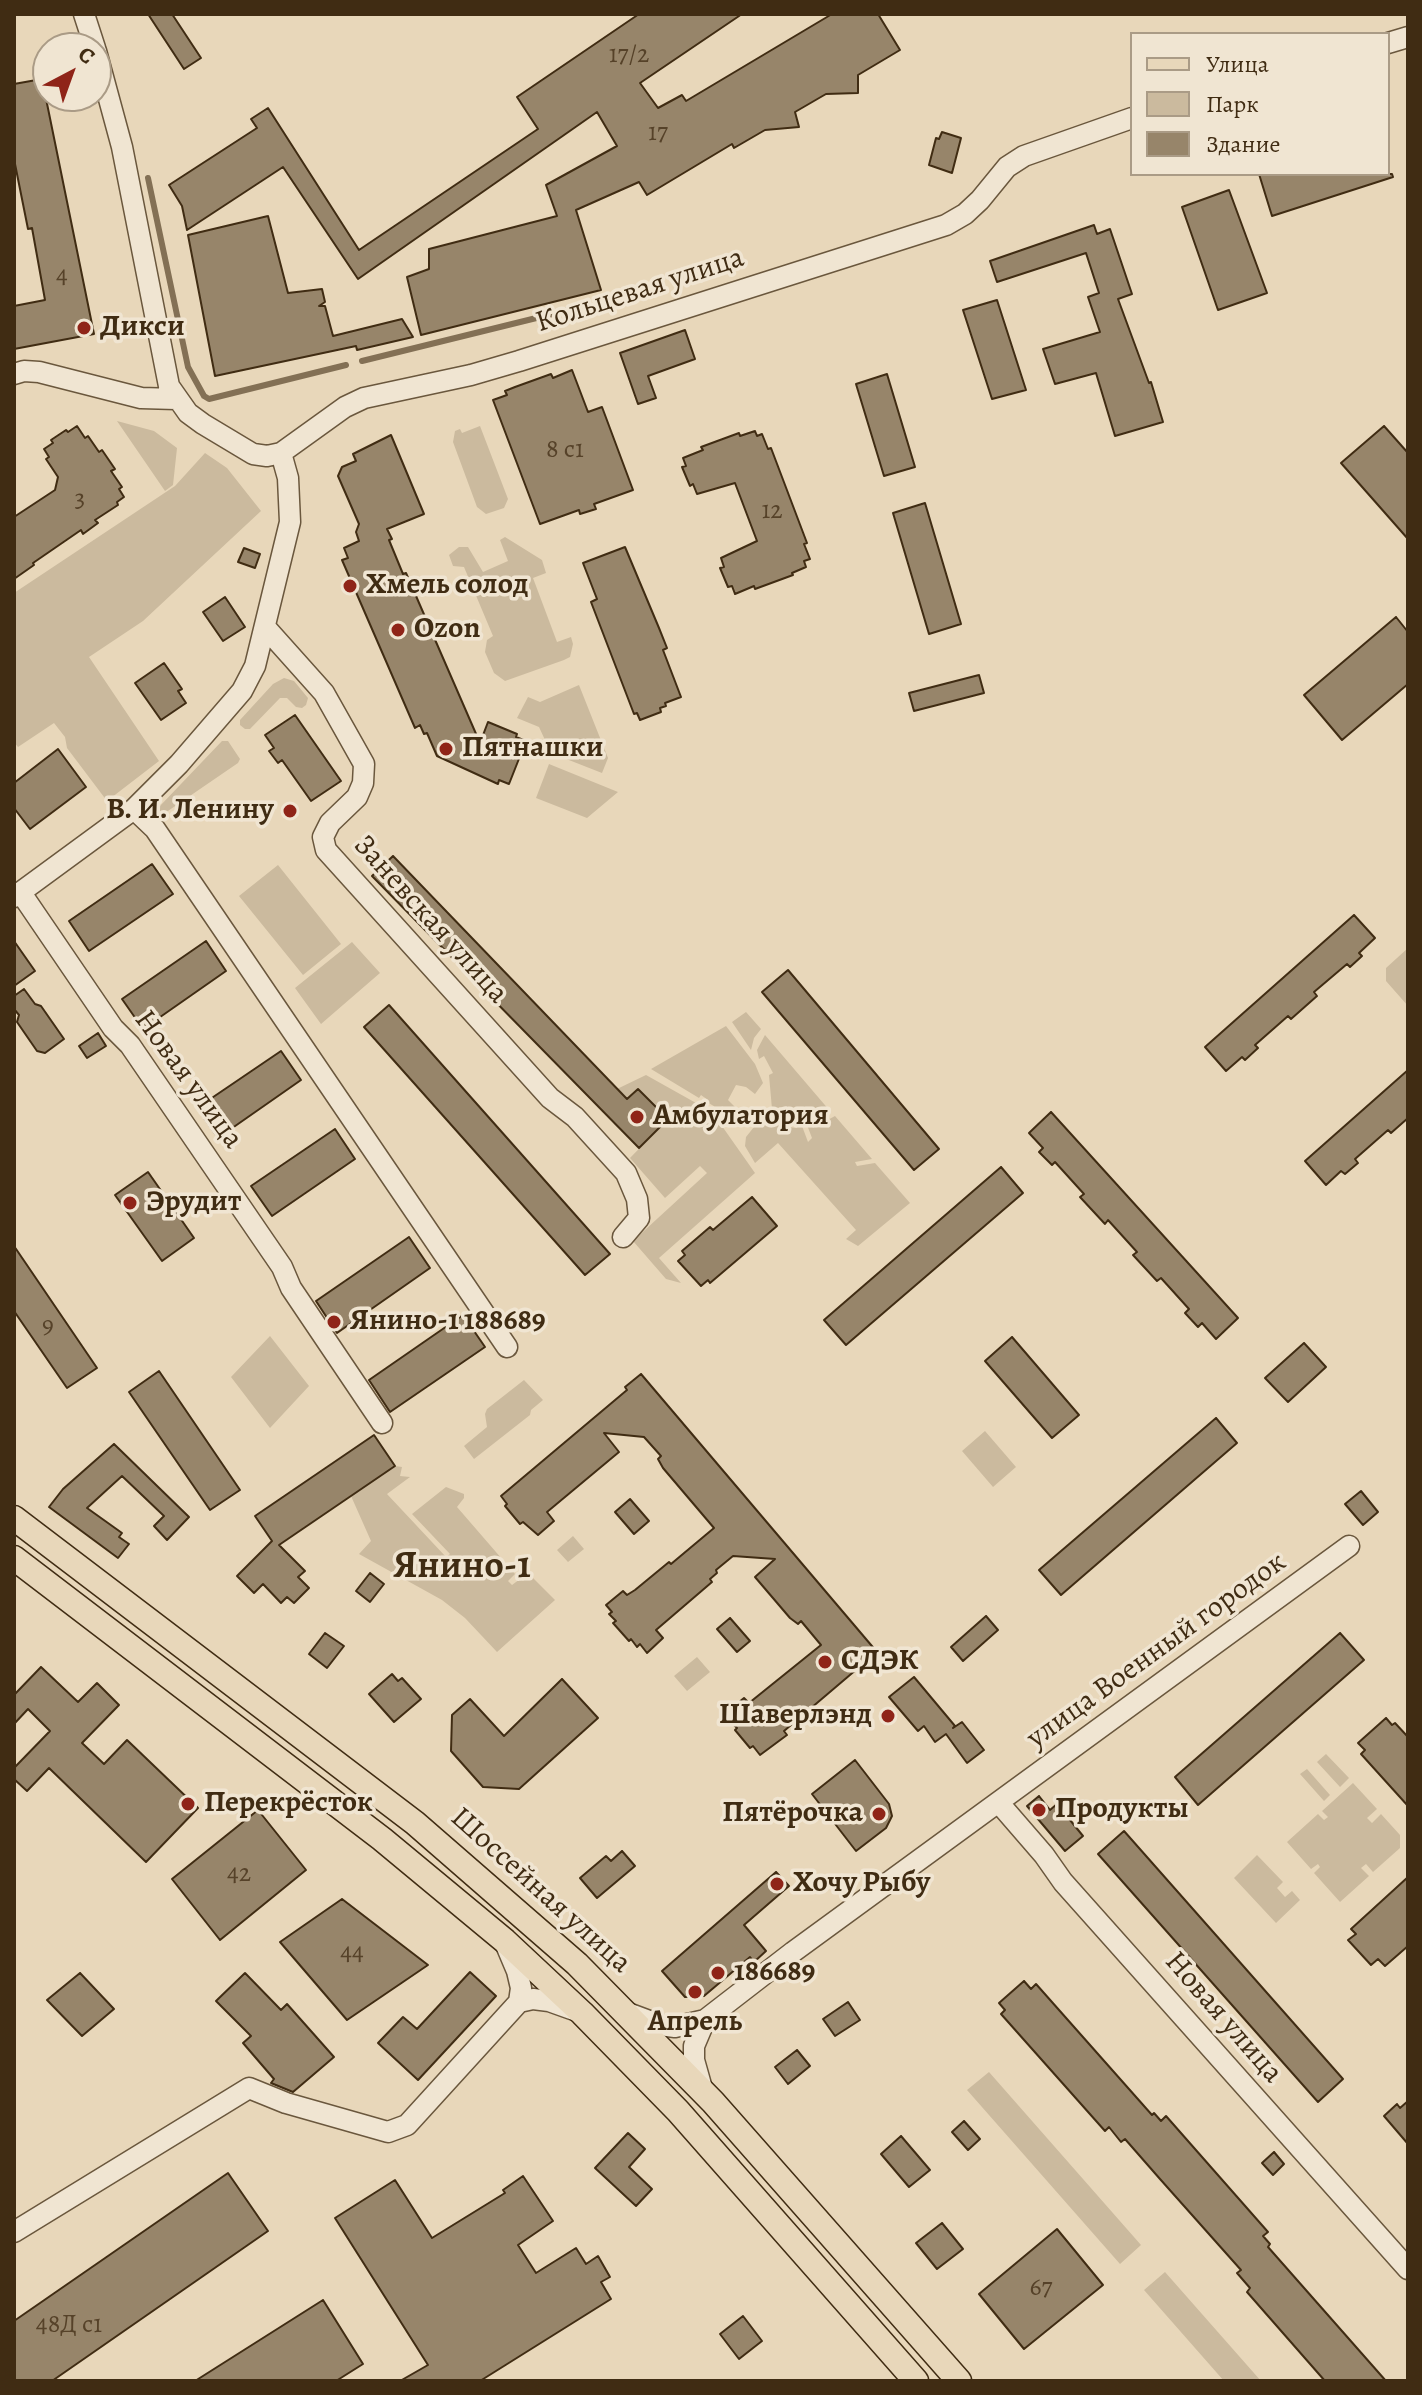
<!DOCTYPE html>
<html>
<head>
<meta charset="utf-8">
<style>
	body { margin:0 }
	#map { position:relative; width:1422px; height:2395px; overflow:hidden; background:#e8d7ba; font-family:Alegreya,serif }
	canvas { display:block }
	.frame { position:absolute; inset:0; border:16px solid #402c13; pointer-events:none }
	.legend { position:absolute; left:1130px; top:32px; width:260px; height:144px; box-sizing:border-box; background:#f0e5d2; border:2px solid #aa9b86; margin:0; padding:10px 14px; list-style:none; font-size:24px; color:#402c13 }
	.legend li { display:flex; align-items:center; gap:16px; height:40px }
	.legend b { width:40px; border:2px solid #aa9b86 }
	.north { position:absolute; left:32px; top:32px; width:80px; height:80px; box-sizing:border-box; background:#f0e5d2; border:2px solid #aa9b86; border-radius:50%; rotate:41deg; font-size:22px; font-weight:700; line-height:32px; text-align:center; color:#402c13 }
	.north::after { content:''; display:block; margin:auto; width:28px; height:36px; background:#8f2418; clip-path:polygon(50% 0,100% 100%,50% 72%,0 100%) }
</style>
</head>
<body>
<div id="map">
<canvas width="1422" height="2395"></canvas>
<div class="frame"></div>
<ul class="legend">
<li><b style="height:10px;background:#e8d7ba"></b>Улица</li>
<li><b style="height:22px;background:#cbba9e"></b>Парк</li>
<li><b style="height:22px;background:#97856a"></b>Здание</li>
</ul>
<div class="north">С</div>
</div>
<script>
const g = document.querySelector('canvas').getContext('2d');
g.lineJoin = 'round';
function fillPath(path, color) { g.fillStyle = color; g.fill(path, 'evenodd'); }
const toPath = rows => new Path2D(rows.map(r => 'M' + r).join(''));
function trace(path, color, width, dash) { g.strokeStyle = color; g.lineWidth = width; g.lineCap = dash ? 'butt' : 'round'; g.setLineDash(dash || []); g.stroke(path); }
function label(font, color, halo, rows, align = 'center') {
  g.font = font + ' Alegreya,serif'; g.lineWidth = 7; g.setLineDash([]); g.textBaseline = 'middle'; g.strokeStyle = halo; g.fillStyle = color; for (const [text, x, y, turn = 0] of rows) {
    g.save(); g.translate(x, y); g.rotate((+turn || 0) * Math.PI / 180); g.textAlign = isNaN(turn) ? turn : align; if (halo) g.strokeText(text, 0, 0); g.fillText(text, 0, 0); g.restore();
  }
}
const green = toPath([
	[117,421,154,431,177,448,173,485,165,491],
	[480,426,508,499,504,508,486,514,477,507,453,442,455,431,460,429,462,433],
	[205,453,227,468,261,511,143,621,89,657,159,761,107,801,67,748,65,737,54,723,18,747,14,742,14,593,175,486],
	[505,537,542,560,546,573,533,578,557,642,571,637,573,644,570,657,564,660,505,681,494,673,485,652,487,640,493,636,464,567,453,566,449,555,459,547,468,547,483,572,508,561,500,540],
	[284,678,294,681,308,698,306,705,302,708,296,707,287,698,280,698,250,729,245,729,240,725,240,720,273,684],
	[579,685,608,758,602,773,551,753,539,727,517,718,528,697,540,702],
	[222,741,228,741,240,759,238,763,165,813,159,812,159,807],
	[549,764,618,792,587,818,536,798],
	[278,865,341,944,303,975,239,896],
	[352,942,380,973,321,1024,295,988],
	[1408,948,1408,1006,1386,981,1386,968],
	[746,1012,761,1029,754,1038,751,1050,732,1022],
	[726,1026,755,1064,763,1083,755,1094,746,1087,736,1085,728,1100,736,1108,731,1112,722,1111,707,1102,708,1100,701,1095,699,1098,651,1069],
	[765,1035,830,1111,820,1117,807,1119,792,1118,772,1109,769,1075,773,1073,764,1056,759,1059,757,1050],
	[646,1075,696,1103,695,1106,702,1110,704,1108,717,1119,755,1173,659,1258,681,1283,666,1279,633,1241,707,1173,700,1166,665,1198,630,1158,668,1119,638,1089,627,1099,617,1089],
	[835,1116,872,1159,855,1162,857,1166,875,1163,910,1203,858,1246,846,1239,856,1230,778,1143,755,1163,745,1146,746,1137,758,1122,766,1120,788,1124,788,1127,797,1128,798,1125,802,1126,808,1142,812,1138,807,1125,824,1122],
	[270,1336,309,1386,270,1428,231,1377],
	[524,1380,543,1400,531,1410,530,1415,474,1459,464,1446,487,1427,485,1414,487,1409],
	[985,1431,1016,1467,993,1487,962,1451],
	[395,1466,402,1467,400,1476,410,1477,387,1494,446,1557,450,1554,412,1514,446,1487,464,1494,464,1498,457,1507,515,1574,508,1581,512,1585,520,1579,523,1581,530,1575,555,1600,497,1652,465,1618,442,1600,359,1554,371,1541,351,1496],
	[573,1536,584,1549,568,1562,557,1550],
	[697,1657,710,1672,687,1691,674,1676],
	[1326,1754,1349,1778,1340,1787,1317,1762],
	[1307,1769,1330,1795,1324,1801,1300,1774],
	[1353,1783,1377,1809,1367,1818,1372,1823,1381,1814,1400,1835,1400,1848,1373,1872,1366,1864,1361,1868,1369,1876,1340,1902,1314,1873,1320,1867,1318,1864,1311,1869,1287,1842,1318,1814,1324,1820,1328,1817,1322,1811],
	[1257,1855,1283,1882,1277,1888,1285,1897,1292,1891,1300,1900,1276,1923,1234,1878],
	[989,2072,1141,2245,1120,2264,967,2090],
	[1165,2272,1261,2381,1224,2381,1144,2290]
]);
const stream = toPath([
	[148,178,188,367,204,396,209,399,346,365],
	[362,361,581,307]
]);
const building = toPath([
	[148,14,172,14,201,58,184,69,148,14],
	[639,14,742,14,640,83,658,108,682,95,686,101,832,14,878,14,900,50,858,75,858,93,826,94,795,112,799,127,765,130,734,148,732,144,647,195,639,182,576,210,601,290,421,335,407,277,429,269,429,249,557,216,546,185,617,146,597,112,358,279,283,167,187,230,182,206,169,185,257,128,251,119,268,108,359,250,538,129,517,97,639,14],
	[42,79,94,334,14,349,14,306,45,300,32,228,28,229,14,159,14,84,42,79],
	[942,132,961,138,952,173,929,165,936,138,939,139,942,132],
	[1259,174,1392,174,1393,177,1272,216,1259,174],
	[1229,190,1267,293,1218,310,1182,207,1229,190],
	[268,216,288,293,322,289,325,302,319,306,325,306,333,336,402,319,413,337,357,350,356,346,215,376,188,235,268,216],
	[1094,225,1097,234,1110,229,1132,294,1118,299,1149,383,1151,382,1163,422,1115,436,1096,373,1055,384,1043,349,1100,332,1088,297,1099,293,1086,253,997,282,990,261,1094,225],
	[997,300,1026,390,992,399,963,310,997,300],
	[685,330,695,359,648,376,656,398,638,404,620,353,685,330],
	[572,370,588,412,602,407,633,490,594,504,596,509,580,514,579,510,540,524,493,400,507,395,505,391,515,387,551,374,553,378,572,370],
	[887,374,915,467,884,476,856,384,887,374],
	[77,426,85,438,88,436,99,452,102,450,115,469,111,471,122,487,119,489,124,497,117,502,118,505,95,520,98,523,83,534,81,530,33,563,34,565,14,579,14,517,55,490,58,477,46,459,49,457,44,449,53,443,51,440,66,430,68,432,77,426],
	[1384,426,1408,453,1408,539,1341,463,1384,426],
	[755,431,757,436,762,434,768,449,771,448,807,543,804,544,810,559,804,561,806,567,792,573,793,575,755,589,754,586,735,594,732,586,728,587,720,568,724,567,721,558,757,541,735,483,697,494,693,484,690,486,682,467,686,466,683,458,703,450,701,447,739,433,740,436,755,431],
	[391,435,424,514,387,529,392,539,389,540,403,574,406,573,480,743,488,722,517,734,516,737,526,741,509,784,499,780,498,784,437,756,427,733,424,734,420,725,415,728,342,560,348,558,344,548,359,541,356,532,359,524,338,476,342,467,356,461,353,454,391,435],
	[925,503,961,624,929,634,893,513,925,503],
	[625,547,659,628,667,648,663,650,681,697,665,703,666,706,660,708,661,712,640,720,637,713,634,714,591,602,597,599,583,563,625,547],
	[244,548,260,554,255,568,238,562,244,548],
	[225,597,245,627,223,641,203,612,225,597],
	[1396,617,1408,632,1408,684,1342,740,1304,695,1396,617],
	[164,663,182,689,178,691,186,703,161,720,135,683,164,663],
	[979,675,984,693,914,711,909,693,979,675],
	[295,715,341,781,311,801,282,760,278,763,269,751,274,748,265,735,295,715],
	[58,749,86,787,30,829,14,808,14,783,58,749],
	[393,856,627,1099,638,1089,668,1119,639,1148,372,876,393,856],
	[152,864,173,894,89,951,69,921,152,864],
	[1354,915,1375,938,1359,953,1362,956,1350,967,1347,964,1314,992,1317,996,1291,1019,1288,1016,1255,1045,1258,1048,1245,1060,1242,1057,1226,1071,1205,1047,1354,915],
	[14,941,35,971,14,986,14,941],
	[206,941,226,971,143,1029,122,999,206,941],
	[788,970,939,1149,914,1170,762,992,788,970],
	[24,989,35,1004,41,1006,64,1039,45,1053,37,1051,17,1022,19,1015,14,1009,14,996,24,989],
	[389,1005,610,1254,585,1275,364,1027,389,1005],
	[98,1033,106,1046,87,1058,79,1046,98,1033],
	[281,1051,301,1080,218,1138,197,1108,281,1051],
	[1408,1070,1408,1118,1391,1133,1388,1130,1355,1159,1358,1163,1345,1174,1341,1171,1326,1185,1305,1161,1408,1070],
	[1051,1112,1238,1318,1216,1339,1202,1323,1198,1327,1185,1313,1189,1309,1161,1278,1157,1281,1133,1255,1137,1252,1108,1220,1105,1224,1080,1197,1084,1194,1055,1162,1052,1165,1039,1152,1043,1148,1029,1133,1051,1112],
	[335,1129,355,1159,272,1216,251,1186,335,1129],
	[1001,1167,1023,1193,846,1345,824,1320,1001,1167],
	[148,1172,194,1238,162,1261,115,1195,148,1172],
	[752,1197,777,1226,710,1283,708,1280,701,1286,678,1261,685,1255,682,1251,710,1227,713,1230,752,1197],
	[409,1237,430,1268,337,1333,316,1301,409,1237],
	[14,1246,97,1368,67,1388,14,1311,14,1246],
	[463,1315,485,1347,390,1412,369,1380,463,1315],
	[1012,1337,1079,1415,1052,1438,985,1361,1012,1337],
	[1304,1343,1326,1367,1288,1402,1265,1378,1304,1343],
	[159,1371,240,1490,210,1510,129,1392,159,1371],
	[641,1374,877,1652,784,1731,787,1735,760,1755,753,1746,750,1748,735,1730,737,1728,730,1721,734,1718,728,1711,744,1698,749,1703,821,1645,801,1621,798,1624,790,1618,755,1577,775,1559,733,1556,716,1570,717,1573,710,1579,712,1582,656,1630,663,1638,647,1653,640,1644,637,1647,631,1639,629,1641,613,1623,616,1621,609,1614,612,1612,606,1605,623,1591,627,1595,635,1590,669,1562,671,1564,714,1528,663,1468,658,1459,661,1456,644,1437,604,1433,619,1452,547,1512,554,1521,538,1535,523,1522,520,1524,505,1506,507,1504,501,1496,627,1390,625,1387,641,1374],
	[1216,1418,1237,1443,1061,1595,1039,1570,1216,1418],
	[374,1435,395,1466,279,1545,305,1571,298,1577,309,1588,294,1603,287,1597,281,1603,263,1584,254,1593,237,1576,272,1541,255,1516,374,1435],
	[114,1444,189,1517,167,1540,154,1526,164,1516,122,1476,87,1508,122,1533,119,1537,129,1544,118,1558,49,1507,63,1489,114,1444],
	[1361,1491,1378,1512,1363,1525,1345,1504,1361,1491],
	[630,1499,649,1521,634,1534,615,1512,630,1499],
	[370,1573,384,1584,370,1602,356,1591,370,1573],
	[986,1616,998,1630,963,1661,951,1647,986,1616],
	[730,1618,750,1641,737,1652,717,1629,730,1618],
	[325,1633,344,1646,327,1668,309,1654,325,1633],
	[1340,1633,1364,1660,1198,1805,1175,1777,1340,1633],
	[41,1667,78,1702,97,1683,119,1705,82,1743,104,1764,127,1740,198,1808,146,1862,49,1768,27,1791,14,1779,14,1768,50,1731,28,1709,14,1724,14,1695,41,1667],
	[392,1674,398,1681,402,1678,421,1699,394,1722,369,1694,392,1674],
	[914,1677,955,1726,953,1728,962,1722,984,1750,967,1763,946,1734,935,1742,924,1726,918,1731,889,1697,914,1677],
	[562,1679,598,1718,519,1789,483,1787,451,1751,452,1715,470,1699,504,1736,562,1679],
	[1386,1718,1392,1725,1395,1723,1408,1737,1408,1806,1361,1754,1365,1750,1358,1743,1386,1718],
	[855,1760,889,1804,892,1816,886,1828,856,1851,812,1794,855,1760],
	[1039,1796,1050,1810,1057,1804,1083,1836,1065,1851,1027,1806,1039,1796],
	[258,1810,306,1870,220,1940,172,1879,258,1810],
	[1124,1831,1343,2079,1318,2102,1098,1854,1124,1831],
	[622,1851,635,1866,597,1898,580,1878,606,1856,611,1861,622,1851],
	[776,1872,789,1886,744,1925,766,1951,754,1962,750,1957,704,1996,685,1997,662,1971,776,1872],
	[1408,1877,1408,1946,1385,1966,1378,1959,1371,1965,1348,1940,1356,1934,1351,1929,1408,1877],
	[342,1899,428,1965,347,2020,280,1942,342,1899],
	[470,1972,496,1996,418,2080,378,2043,403,2017,417,2029,470,1972],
	[80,1973,114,2009,82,2036,47,2000,80,1973],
	[245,1973,281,2010,287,2004,334,2057,293,2092,271,2083,274,2079,243,2043,251,2036,216,2001,245,1973],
	[1024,1981,1031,1989,1036,1984,1152,2115,1154,2113,1161,2121,1166,2116,1268,2232,1263,2236,1270,2244,1268,2247,1386,2381,1325,2381,1247,2292,1250,2288,1237,2273,1241,2270,1160,2179,1125,2139,1121,2142,1109,2127,1105,2131,1001,2014,1005,2010,999,2003,1024,1981],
	[848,2002,860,2020,835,2036,823,2019,848,2002],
	[797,2050,810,2066,788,2084,775,2067,797,2050],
	[1408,2101,1408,2144,1384,2116,1397,2104,1400,2108,1408,2101],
	[964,2121,980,2139,968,2150,952,2132,964,2121],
	[628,2133,645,2149,629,2167,652,2189,636,2206,595,2168,628,2133],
	[901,2136,930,2170,909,2187,881,2154,901,2136],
	[1274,2152,1284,2164,1273,2175,1262,2163,1274,2152],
	[228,2173,268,2231,52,2381,14,2381,14,2321,228,2173],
	[523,2176,553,2221,518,2245,536,2273,576,2248,586,2264,598,2256,610,2277,601,2282,611,2299,480,2381,400,2381,428,2365,335,2218,395,2180,432,2238,505,2193,503,2190,523,2176],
	[942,2223,963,2249,937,2269,916,2243,942,2223],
	[1057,2229,1103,2285,1024,2349,979,2294,1057,2229],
	[323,2300,363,2364,336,2381,195,2381,323,2300],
	[743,2316,762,2341,739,2359,720,2334,743,2316]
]);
const minor = toPath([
	[84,14,95,48],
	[1388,43,1408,37],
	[96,51,122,147,169,386,188,413,203,424,253,454,267,456,281,453,345,407,364,398,471,375,519,361,946,225,965,214,980,200,1007,167,1024,156,1132,118],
	[14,374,24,371,39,372,141,398,176,399],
	[265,627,324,693,364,764,363,783,357,797,330,823,323,837,326,850,550,1098,575,1117,626,1173,637,1199,639,1218,623,1237],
	[134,809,155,829,507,1347],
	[21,893,113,1028,130,1045,282,1267,291,1288,382,1423],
	[14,897,134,809,179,764,242,691,255,666,290,522,288,478,281,453],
	[999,1803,1044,1855,1063,1882,1408,2269],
	[519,2002,533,1999,549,2001,577,2011],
	[628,2013,660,2025,675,2027,705,2020,793,1952,1349,1546],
	[703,2092,694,2060,694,2046,705,2020],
	[14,2232,249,2088,286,2103,388,2132,407,2125,519,2002,521,1988,517,1971,506,1945]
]);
const major = toPath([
	[14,1518,415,1823,577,1964,713,2102,959,2381],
	[14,1558,382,1839,505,1941,582,2013,678,2111,916,2381]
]);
const markers = [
	[84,328,8,"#8f2418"],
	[350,586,8,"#8f2418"],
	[398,630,8,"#8f2418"],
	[446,749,8,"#8f2418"],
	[290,811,8,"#8f2418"],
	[637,1117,8,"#8f2418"],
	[130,1203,8,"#8f2418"],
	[334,1322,8,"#8f2418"],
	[825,1662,8,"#8f2418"],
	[888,1716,8,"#8f2418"],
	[188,1804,8,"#8f2418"],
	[1039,1810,8,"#8f2418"],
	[879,1814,8,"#8f2418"],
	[777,1884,8,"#8f2418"],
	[718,1973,8,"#8f2418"],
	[695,1992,8,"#8f2418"]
];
const numberNames = [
	["17/2",629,56],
	["17",658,134],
	["4",62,277],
	["8 с1",565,451],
	["3",80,500],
	["12",772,512],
	["9",48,1327],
	["42",239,1875],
	["44",352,1954],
	["67",1041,2289],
	["48Д с1",69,2326]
];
const streetNames = [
	["Кольцевая улица",640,291,-18],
	["Заневская улица",430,920,48],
	["Новая улица",188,1080,54],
	["улица Военный городок",1157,1651,-36],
	["Шоссейная улица",540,1891,42],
	["Новая улица",1223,2018,49]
];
const poiNames = [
	["Дикси",100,328],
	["Хмель солод",366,586],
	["Ozon",414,630],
	["Пятнашки",462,749],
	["В. И. Ленину",274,811,"right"],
	["Амбулатория",653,1117],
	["Эрудит",146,1203],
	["Янино-1 188689",350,1322],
	["СДЭК",841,1662],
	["Шаверлэнд",872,1716,"right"],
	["Перекрёсток",204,1804],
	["Продукты",1055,1810],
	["Пятёрочка",863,1814,"right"],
	["Хочу Рыбу",793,1884],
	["186689",734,1973],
	["Апрель",695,2023,"center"]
];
const districtNames = [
	["Янино-1",462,1568]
];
fillPath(green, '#cbba9e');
trace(stream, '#837055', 6);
fillPath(building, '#97856a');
trace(building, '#402c13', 2);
trace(minor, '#6a573d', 23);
trace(major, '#402c13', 27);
trace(minor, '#f0e5d2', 20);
trace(major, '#e8d7ba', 24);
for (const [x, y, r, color] of markers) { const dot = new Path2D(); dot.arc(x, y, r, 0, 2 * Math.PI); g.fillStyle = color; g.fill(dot); trace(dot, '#f0e5d2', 3); }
label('26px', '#564229', null, numberNames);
label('30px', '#402c13', '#f0e5d2', streetNames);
label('bold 30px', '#402c13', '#f0e5d2', poiNames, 'left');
label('bold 38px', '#402c13', '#f0e5d2', districtNames);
</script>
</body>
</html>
